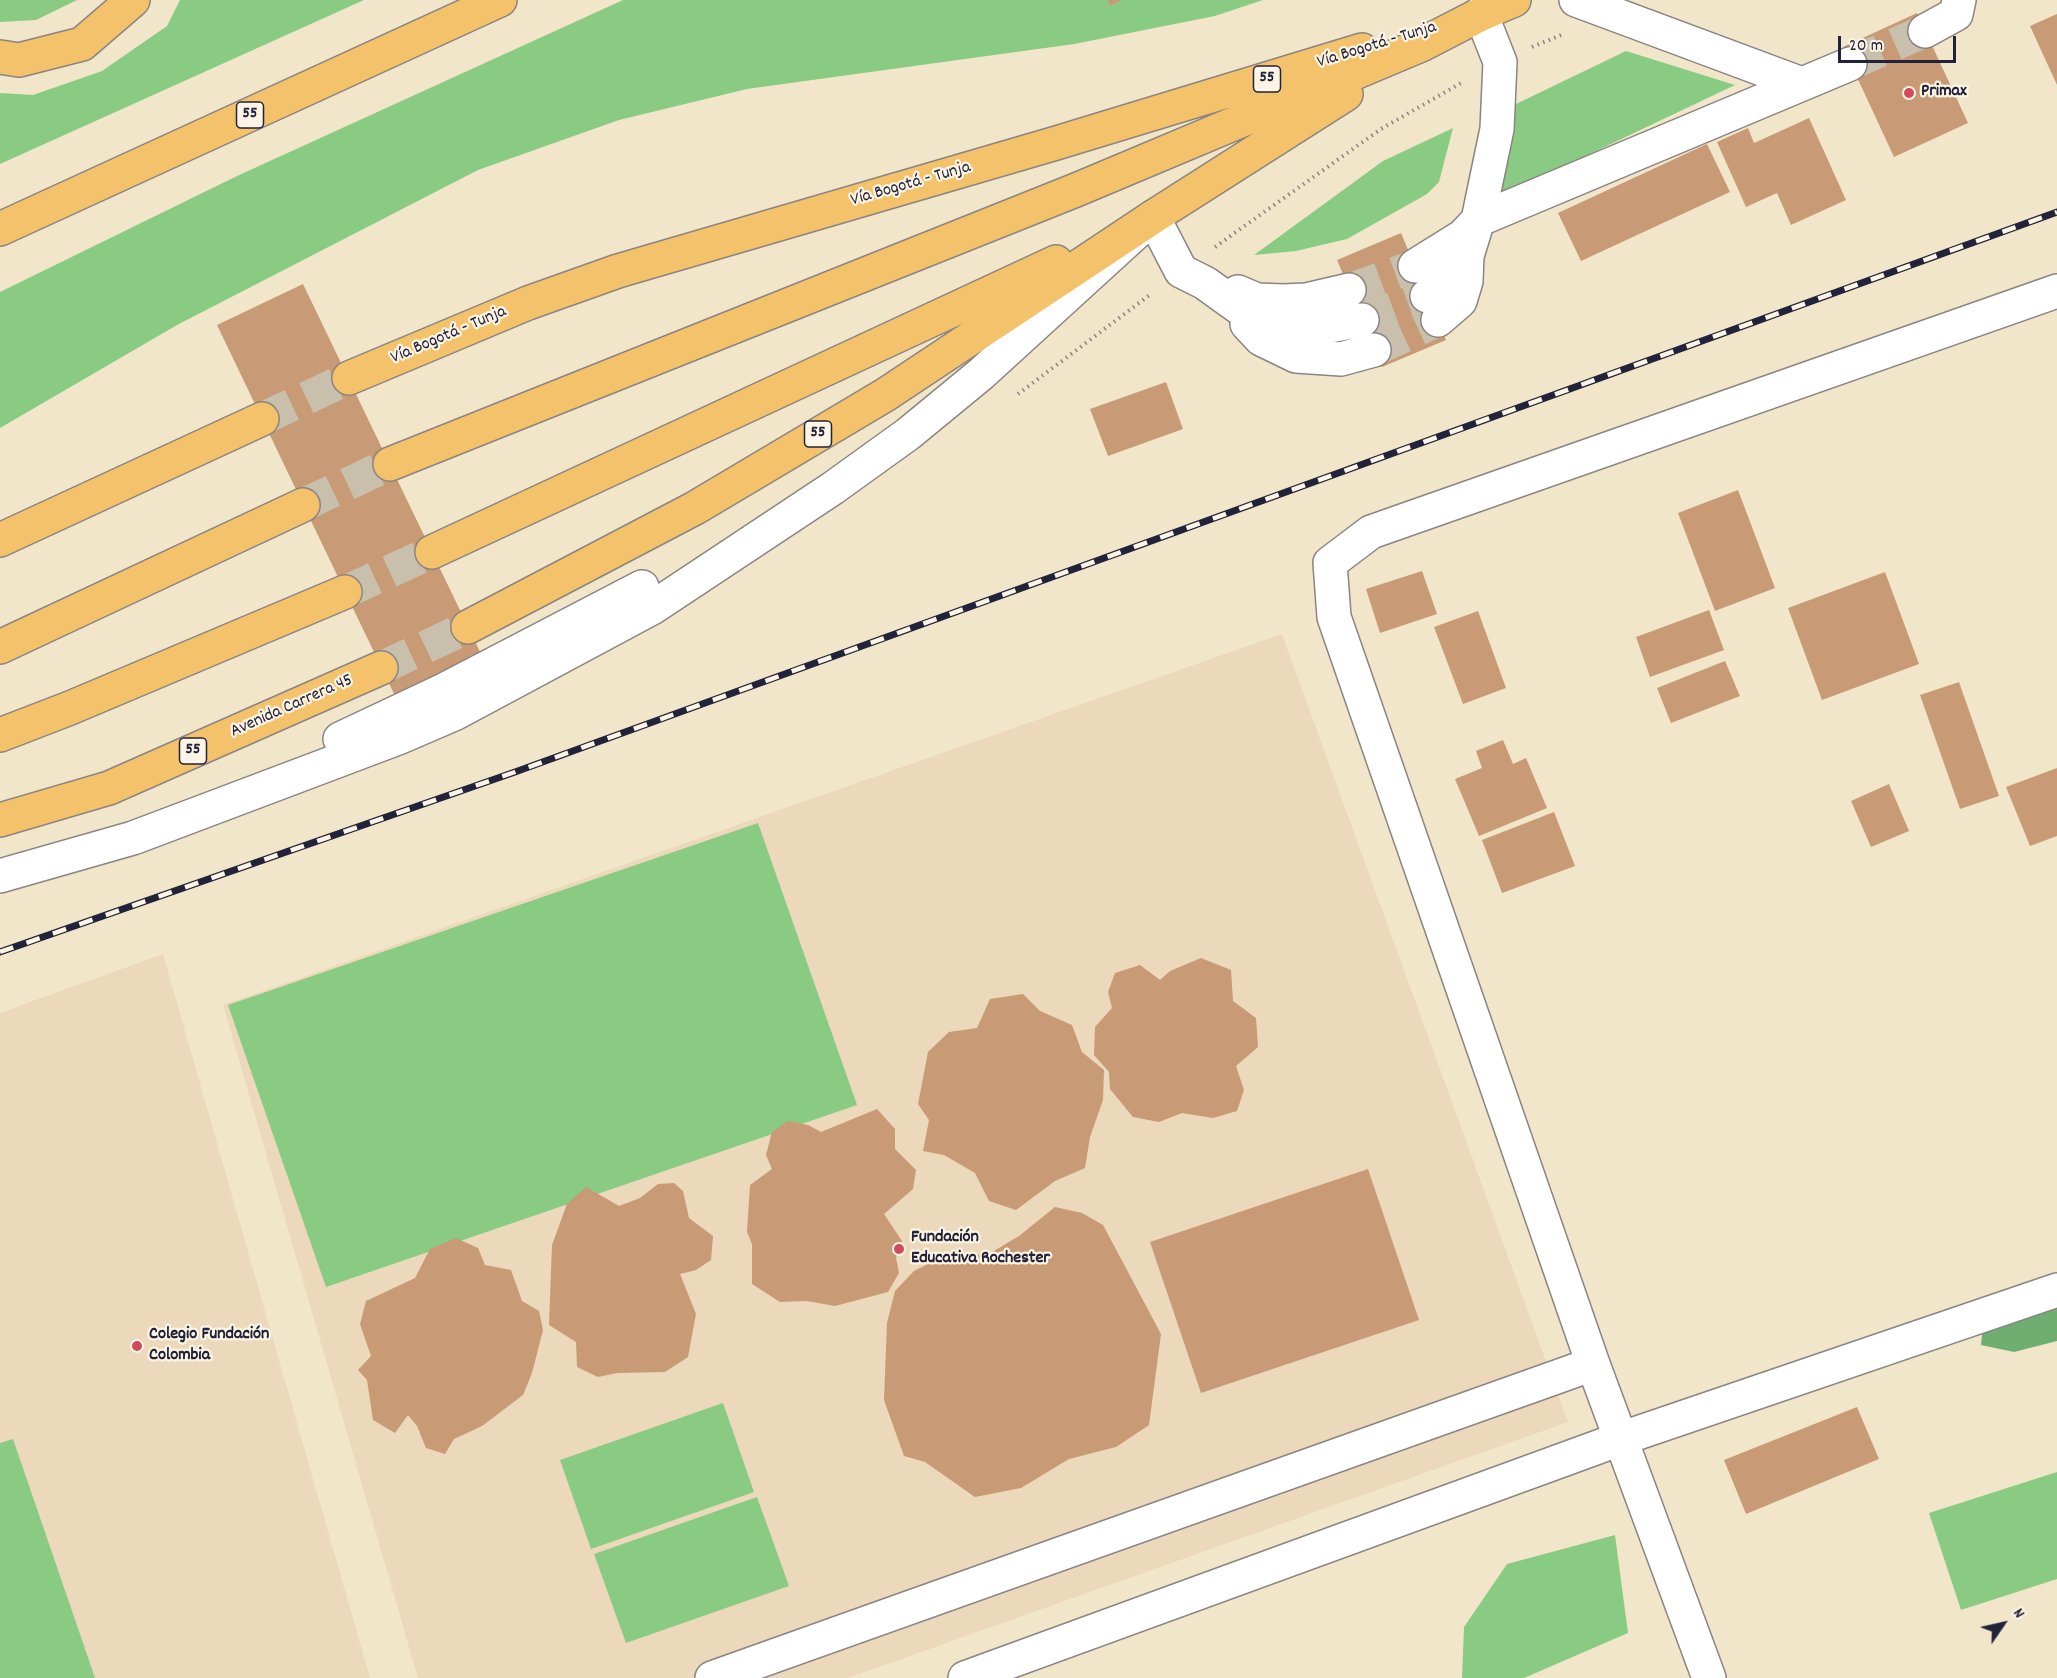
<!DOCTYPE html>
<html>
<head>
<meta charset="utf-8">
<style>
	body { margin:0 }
	#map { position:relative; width:2057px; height:1678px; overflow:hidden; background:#f2e6ca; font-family:Dekko,sans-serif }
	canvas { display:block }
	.north { position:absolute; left:1973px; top:1594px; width:60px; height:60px; -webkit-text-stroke:4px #fcf5e5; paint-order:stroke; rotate:56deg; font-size:16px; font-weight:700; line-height:24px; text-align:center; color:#22223b }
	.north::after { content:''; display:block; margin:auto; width:21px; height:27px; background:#22223b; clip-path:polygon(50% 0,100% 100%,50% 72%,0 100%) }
	.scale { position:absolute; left:1838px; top:36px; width:118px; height:27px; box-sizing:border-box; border:3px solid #22223b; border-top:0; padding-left:8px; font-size:18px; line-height:21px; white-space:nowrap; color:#22223b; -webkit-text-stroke:4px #fcf5e5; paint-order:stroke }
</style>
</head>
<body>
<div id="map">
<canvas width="2057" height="1678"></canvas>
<div class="north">N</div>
<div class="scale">20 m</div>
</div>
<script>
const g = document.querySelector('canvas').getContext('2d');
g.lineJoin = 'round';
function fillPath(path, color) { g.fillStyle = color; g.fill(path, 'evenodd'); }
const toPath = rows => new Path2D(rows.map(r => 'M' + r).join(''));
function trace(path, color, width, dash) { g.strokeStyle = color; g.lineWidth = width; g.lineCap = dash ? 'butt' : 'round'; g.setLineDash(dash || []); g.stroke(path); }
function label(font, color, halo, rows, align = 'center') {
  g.font = font + ' Dekko,sans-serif'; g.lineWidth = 4.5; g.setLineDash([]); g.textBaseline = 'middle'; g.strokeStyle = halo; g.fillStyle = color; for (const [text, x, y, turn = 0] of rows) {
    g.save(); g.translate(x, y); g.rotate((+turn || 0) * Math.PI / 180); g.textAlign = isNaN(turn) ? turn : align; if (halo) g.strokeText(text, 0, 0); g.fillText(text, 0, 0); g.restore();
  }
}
const built = toPath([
	[1282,634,1568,1422,848,1678,418,1678,223,1005],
	[163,954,370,1678,0,1678,0,1013]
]);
const green = toPath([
	[0,0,77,0,36,20,0,22],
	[180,0,364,0,0,164,0,93,33,95,102,71,167,26],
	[623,0,1263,0,1215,16,1074,44,747,89,619,120,478,170,177,325,0,428,0,292,237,176],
	[1626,51,1735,85,1491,201,1516,104],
	[1453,128,1439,182,1427,194,1347,239,1296,251,1254,255,1383,161],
	[758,823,857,1105,326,1287,228,1005],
	[723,1403,754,1492,591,1549,560,1460],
	[13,1439,95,1678,0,1678,0,1443],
	[2057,1472,2057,1579,1961,1610,1929,1513],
	[757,1497,789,1586,626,1643,594,1554],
	[1615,1535,1628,1633,1524,1678,1462,1678,1464,1627,1507,1564]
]);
const forest = toPath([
	[2057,1302,2057,1341,2014,1352,1981,1345,1984,1314]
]);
const building = toPath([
	[1108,0,1122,0,1110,6],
	[1917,13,1968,123,1894,157,1843,47],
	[2057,14,2057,85,2030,26],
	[1809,118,1846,200,1791,225,1777,193,1746,207,1717,142,1748,128,1754,143],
	[1707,144,1730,192,1581,261,1558,213],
	[1401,233,1446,340,1382,367,1337,260],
	[303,284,483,658,397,700,217,325],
	[1166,382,1183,429,1108,456,1090,409],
	[1738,490,1775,588,1715,611,1678,513],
	[1422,571,1437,614,1380,633,1366,589],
	[1885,572,1919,664,1822,700,1788,608],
	[1709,610,1724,650,1650,677,1636,637],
	[1478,611,1506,688,1463,704,1434,627],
	[1725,661,1740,696,1671,723,1657,688],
	[1959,682,1999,796,1960,809,1920,695],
	[1503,740,1513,764,1526,758,1547,808,1479,836,1455,779,1482,768,1476,751],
	[2057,768,2057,836,2030,846,2006,787],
	[1889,784,1909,831,1871,847,1851,801],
	[1554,812,1575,866,1502,893,1482,840],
	[1201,958,1231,970,1233,1001,1256,1018,1258,1047,1236,1066,1244,1090,1237,1111,1213,1118,1182,1113,1159,1122,1133,1117,1110,1089,1109,1072,1094,1055,1095,1027,1112,1008,1108,992,1115,973,1140,965,1160,980,1170,971],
	[1023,994,1040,1011,1072,1025,1082,1052,1104,1070,1103,1100,1090,1137,1085,1168,1055,1181,1016,1210,989,1201,975,1173,944,1155,923,1151,929,1120,918,1104,928,1052,949,1032,977,1028,990,999],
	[877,1109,895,1129,895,1149,916,1170,913,1189,884,1214,902,1241,896,1258,899,1273,888,1292,835,1306,807,1301,780,1302,752,1284,752,1244,747,1232,750,1185,772,1169,766,1155,772,1132,788,1121,808,1125,821,1132],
	[1368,1169,1419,1320,1201,1393,1150,1242],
	[674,1183,683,1191,689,1218,713,1236,711,1260,696,1270,680,1274,696,1314,688,1357,665,1372,617,1373,598,1377,577,1367,576,1342,549,1325,552,1245,567,1204,586,1187,619,1206,640,1198,658,1184],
	[1055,1207,1082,1213,1103,1225,1161,1334,1149,1425,1116,1447,1069,1459,1021,1488,975,1497,925,1462,904,1456,884,1400,887,1323,895,1291,914,1271,949,1253,987,1255,1019,1236],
	[456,1238,478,1248,485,1265,511,1270,522,1301,539,1311,543,1330,532,1373,523,1395,482,1426,454,1439,445,1454,426,1448,417,1426,408,1415,395,1433,373,1420,367,1380,358,1370,371,1356,360,1324,366,1301,415,1278,430,1249],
	[1857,1407,1879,1459,1746,1514,1724,1460]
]);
const minorTunnel = toPath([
	[1850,64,1925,31],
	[1349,290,1415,266],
	[1362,320,1427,296],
	[1374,350,1438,320]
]);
const highwayTunnel = toPath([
	[262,419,349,378],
	[303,505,390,464],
	[345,592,432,552],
	[381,668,468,627]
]);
const path = toPath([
	[1532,47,1561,35],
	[1215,247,1381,129,1461,83],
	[1018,394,1151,294]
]);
const minor = toPath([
	[1576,0,1802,84],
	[1925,31,1956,14,1959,0],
	[1415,266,1463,236,1478,220,1850,64],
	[1238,292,1257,300,1284,301,1306,300,1349,290],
	[1427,296,1457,273,1467,256,1478,220,1497,129,1500,62,1481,14,1490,0],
	[1438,320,1460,301,1466,281,1467,256],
	[1247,324,1261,339,1296,356,1341,359,1374,350],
	[340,739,444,690,642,587],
	[0,876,133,838,398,738,456,713,652,608,833,488,908,434,981,374,1153,217,1181,271,1205,283,1251,316,1283,326,1324,327,1362,320],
	[712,1678,1593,1364],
	[965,1678,1620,1439,2057,1290],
	[1709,1678,1593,1364,1334,617,1330,563,1371,532,2057,291]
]);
const major = toPath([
	[0,57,19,60,82,44,133,0]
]);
const highway = toPath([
	[0,229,500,0],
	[349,378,528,303,618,271,1053,144,1362,50],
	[390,464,1076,190,1421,45,1481,14,1514,0],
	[0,540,262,419],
	[432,552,1056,262],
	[468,627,695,508,885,395,1153,217,1346,94],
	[0,647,303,505],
	[0,735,70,708,345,592],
	[0,820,109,788,381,668]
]);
const rail = toPath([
	[0,952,515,772,2057,212]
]);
const markers = [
	[1909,93,6,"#d1495b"],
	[899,1249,6,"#d1495b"],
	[137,1346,6,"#d1495b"]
];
const shields = [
	[1267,79,27],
	[250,115,27],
	[818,434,27],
	[193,751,27]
];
const shieldNames = [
	["55",1267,79],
	["55",250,115],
	["55",818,434],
	["55",193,751]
];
const streetNames = [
	["Vía Bogotá - Tunja",1377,46,-17],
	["Vía Bogotá - Tunja",911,185,-16],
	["Vía Bogotá - Tunja",449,336,-23],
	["Avenida Carrera 45",292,707,-24]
];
const poiNames = [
	["Primax",1921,93],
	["Fundación",911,1239],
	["Educativa Rochester",911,1260],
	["Colegio Fundación",149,1336],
	["Colombia",149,1357]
];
fillPath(built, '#ecd8ba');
fillPath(green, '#89cb83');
fillPath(forest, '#6eaf71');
fillPath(building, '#c89a75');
trace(minorTunnel, '#c8bfad', 33, [33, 16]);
trace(highwayTunnel, '#c8bfad', 33, [33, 16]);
trace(minor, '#8a8482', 36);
trace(major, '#8a8482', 36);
trace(highway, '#8a8482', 36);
trace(path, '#8a8482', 4, [1.5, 4.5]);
trace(minor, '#fff', 33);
trace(major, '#f3c26a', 33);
trace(highway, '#f3c26a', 33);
trace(rail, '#22223b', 7);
trace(rail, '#fcf5e5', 4.5, [14]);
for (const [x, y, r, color] of markers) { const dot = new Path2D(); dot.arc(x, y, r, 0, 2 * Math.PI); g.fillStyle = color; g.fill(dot); trace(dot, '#fcf5e5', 2); }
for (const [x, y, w] of shields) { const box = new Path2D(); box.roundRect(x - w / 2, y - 13, w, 26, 4.5); g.fillStyle = '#fcf5e5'; g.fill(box); trace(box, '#22223b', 1.5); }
label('bold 16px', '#22223b', null, shieldNames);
label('18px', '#22223b', '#fcf5e5', streetNames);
label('bold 18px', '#22223b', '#fcf5e5', poiNames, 'left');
</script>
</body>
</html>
